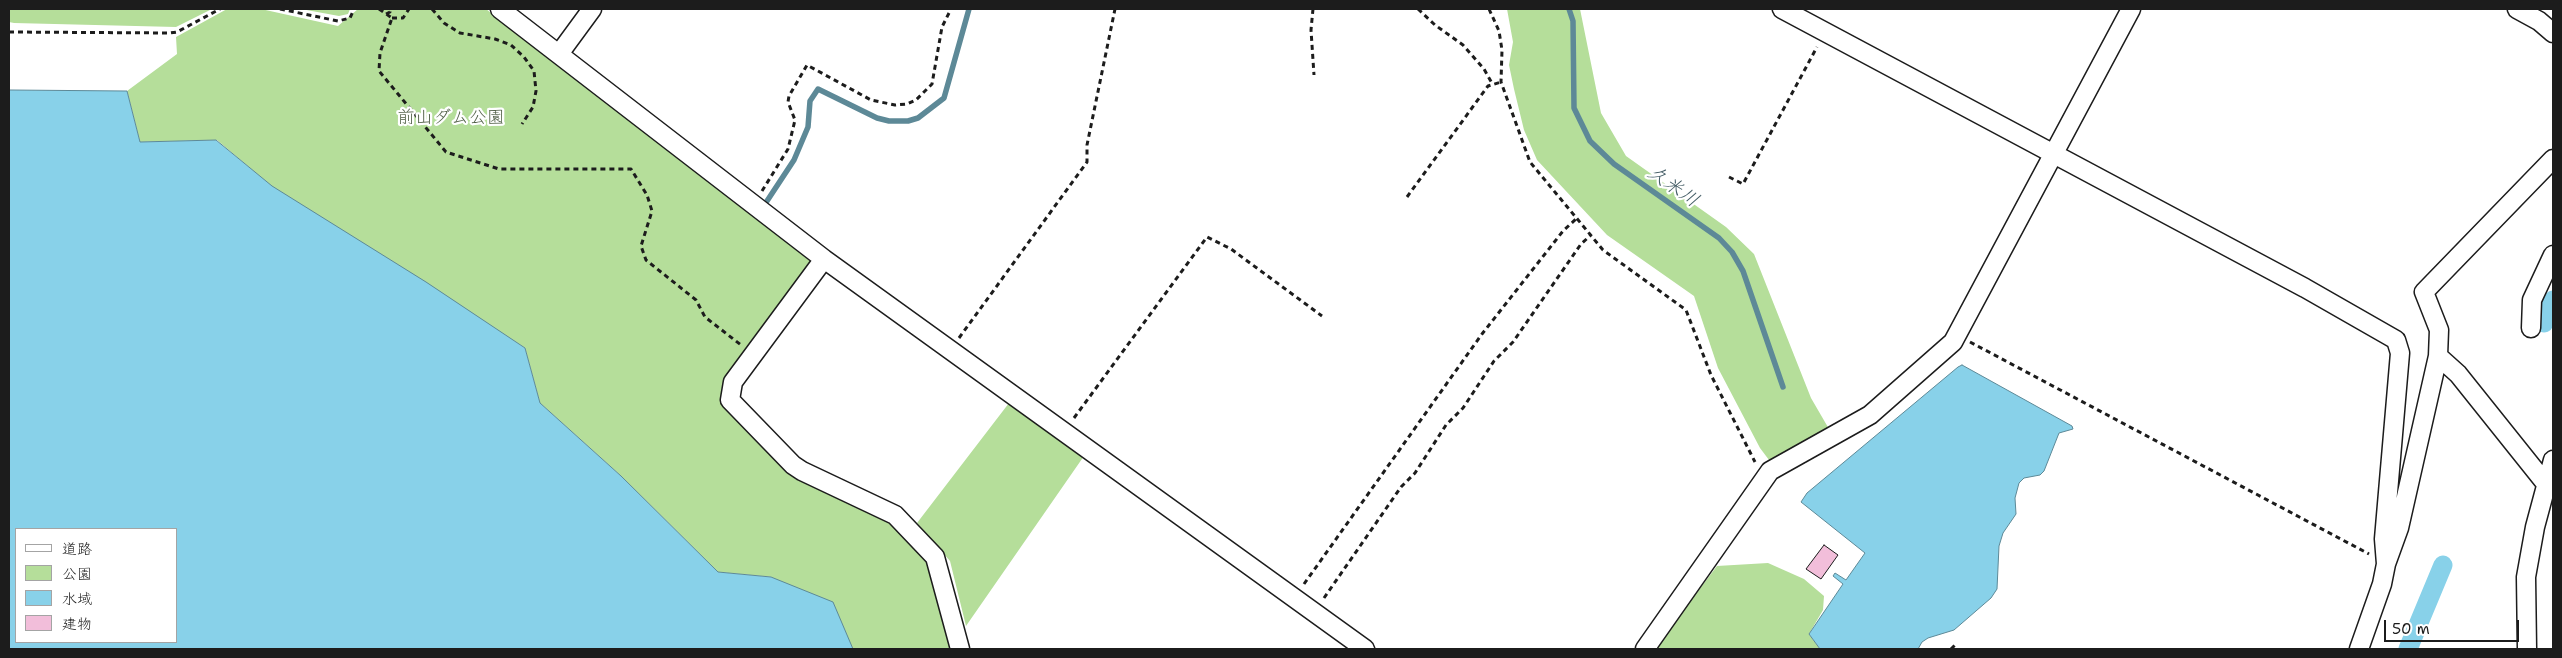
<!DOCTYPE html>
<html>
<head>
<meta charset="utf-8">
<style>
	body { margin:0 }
	#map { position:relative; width:2562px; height:658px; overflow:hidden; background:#fff; font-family:"Shantell Sans","Klee One",sans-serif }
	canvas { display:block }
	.frame { position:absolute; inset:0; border:10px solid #1c1c1c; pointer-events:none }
	.legend { position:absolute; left:15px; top:528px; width:162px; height:115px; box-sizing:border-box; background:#fff; border:1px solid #a4a4a4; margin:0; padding:6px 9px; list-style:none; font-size:15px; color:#1c1c1c }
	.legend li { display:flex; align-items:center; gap:10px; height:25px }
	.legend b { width:25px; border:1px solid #a4a4a4 }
	.scale { position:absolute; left:2384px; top:620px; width:135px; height:22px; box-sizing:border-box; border:2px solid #1c1c1c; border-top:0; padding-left:6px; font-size:15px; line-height:18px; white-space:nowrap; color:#1c1c1c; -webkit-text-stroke:4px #fff; paint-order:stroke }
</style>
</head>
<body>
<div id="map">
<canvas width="2562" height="658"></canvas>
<div class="frame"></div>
<ul class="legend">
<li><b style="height:6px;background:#fff"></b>道路</li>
<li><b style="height:14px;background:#b5de9a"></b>公園</li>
<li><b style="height:14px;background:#88d1e9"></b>水域</li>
<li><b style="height:14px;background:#f2beda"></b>建物</li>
</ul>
<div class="scale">50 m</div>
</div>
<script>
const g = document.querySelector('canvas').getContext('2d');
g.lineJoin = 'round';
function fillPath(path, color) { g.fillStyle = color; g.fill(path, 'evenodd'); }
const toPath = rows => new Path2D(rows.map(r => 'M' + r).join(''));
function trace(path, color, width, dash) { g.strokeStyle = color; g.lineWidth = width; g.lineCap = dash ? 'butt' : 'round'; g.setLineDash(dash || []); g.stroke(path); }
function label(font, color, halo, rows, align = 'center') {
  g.font = font + ' "Shantell Sans","Klee One",sans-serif'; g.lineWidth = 4.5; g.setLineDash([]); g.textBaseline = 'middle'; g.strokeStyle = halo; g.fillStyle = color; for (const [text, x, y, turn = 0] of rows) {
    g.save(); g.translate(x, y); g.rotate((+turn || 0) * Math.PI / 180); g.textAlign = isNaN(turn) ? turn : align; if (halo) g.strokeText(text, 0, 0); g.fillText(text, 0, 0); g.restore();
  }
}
const green = toPath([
	[9,9,212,9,176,27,14,23,9,22],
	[227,9,261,9,338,26,358,9,486,9,811,259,812,265,723,389,789,468,892,520,931,560,954,649,853,649,848,640,771,577,718,572,621,476,540,403,525,348,271,186,217,140,140,142,127,91,177,54,176,37],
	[301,9,350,9,348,14,339,16],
	[1507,9,1580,9,1601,113,1626,156,1726,227,1754,254,1811,398,1829,429,1772,464,1760,448,1718,368,1694,296,1607,235,1537,160,1524,130,1514,89,1509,65,1513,42],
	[1009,403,1084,456,966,626,950,561,917,523],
	[1768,563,1804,579,1824,596,1823,610,1809,634,1820,649,1654,649,1717,566]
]);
const water = toPath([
	[9,90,127,91,140,142,216,140,272,186,426,282,525,348,540,403,621,476,718,572,771,577,833,602,853,649,9,649,9,90],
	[16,529,176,529,176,642,16,642,16,529],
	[1962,365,2072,426,2073,429,2059,433,2044,471,2040,475,2024,478,2019,483,2015,498,2016,514,2003,533,1999,546,1997,589,1991,598,1954,630,1928,638,1922,642,1918,649,1820,649,1809,634,1843,584,1833,576,1835,573,1846,580,1865,553,1801,502,1807,493,1958,367,1962,365]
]);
const stream = toPath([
	[1569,9,1573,21,1574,108,1590,141,1614,164,1719,238,1732,252,1743,271,1783,387],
	[767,201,794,160,808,127,810,101,818,89,877,118,889,121,908,121,918,118,944,98,969,9]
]);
const canal = toPath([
	[2544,323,2553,300],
	[2408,649,2443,565]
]);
const building = toPath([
	[1824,545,1838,555,1821,579,1806,569,1824,545]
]);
const path = toPath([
	[280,9,338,21,350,18,354,9],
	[379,9,392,18,380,53,379,71,446,152,499,169,631,169,647,195,652,211,641,246,646,260,696,300,705,317,741,345],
	[432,9,444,23,460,33,495,39,511,45,524,57,534,71,536,91,533,107,522,124],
	[1313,9,1311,30,1314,75],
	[1418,9,1435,25,1463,45,1484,69,1493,85],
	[1489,9,1499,31,1502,50,1501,82,1530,162,1603,250,1686,310,1711,375,1755,462],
	[386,14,390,12,390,9],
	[392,18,403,18,409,9],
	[9,32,170,33,177,32,220,9],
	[1729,177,1743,184,1817,47],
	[762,191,788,149,795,120,788,102,789,96,807,65,871,100,895,105,907,104,916,100,932,84,942,27,951,9],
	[1407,197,1488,86,1501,82],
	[959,338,1087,162,1087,145,1115,9],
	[1970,342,2369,554],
	[1074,418,1207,237,1231,249,1322,316],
	[1304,584,1482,334,1563,231,1577,218],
	[1324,598,1401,487,1415,473,1446,425,1463,408,1494,361,1513,342,1581,244,1591,235],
	[1951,649,1955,645]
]);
const minor = toPath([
	[500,9,824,259,1365,649],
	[1782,9,2305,288,2396,340,2400,353,2384,539,2386,564],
	[2517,9,2539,21,2553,33],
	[559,54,592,9],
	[824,259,733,382,730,400,793,465,802,471,895,515,935,557,960,649],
	[2531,328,2532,300,2553,255],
	[2438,356,2458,374,2546,484],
	[1645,649,1770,471,1870,415,1953,342,2131,9],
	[2359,649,2382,584,2386,564,2399,528,2438,356,2439,330,2424,292,2553,159],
	[2527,649,2526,577,2535,527,2553,460]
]);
const parkNames = [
	["前山ダム公園",451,118]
];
const waterNames = [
	["久米川",1673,187,35]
];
fillPath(green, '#b5de9a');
fillPath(water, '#88d1e9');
trace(water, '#5d8997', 1);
trace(stream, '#5d8997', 5.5);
trace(canal, '#88d1e9', 19);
fillPath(building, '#f2beda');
trace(building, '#1c1c1c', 1);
trace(minor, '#1c1c1c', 21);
trace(path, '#1c1c1c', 3, [5, 4]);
trace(minor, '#fff', 18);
label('18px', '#526048', '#fff', parkNames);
label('italic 19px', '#425b64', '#fff', waterNames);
</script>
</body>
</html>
